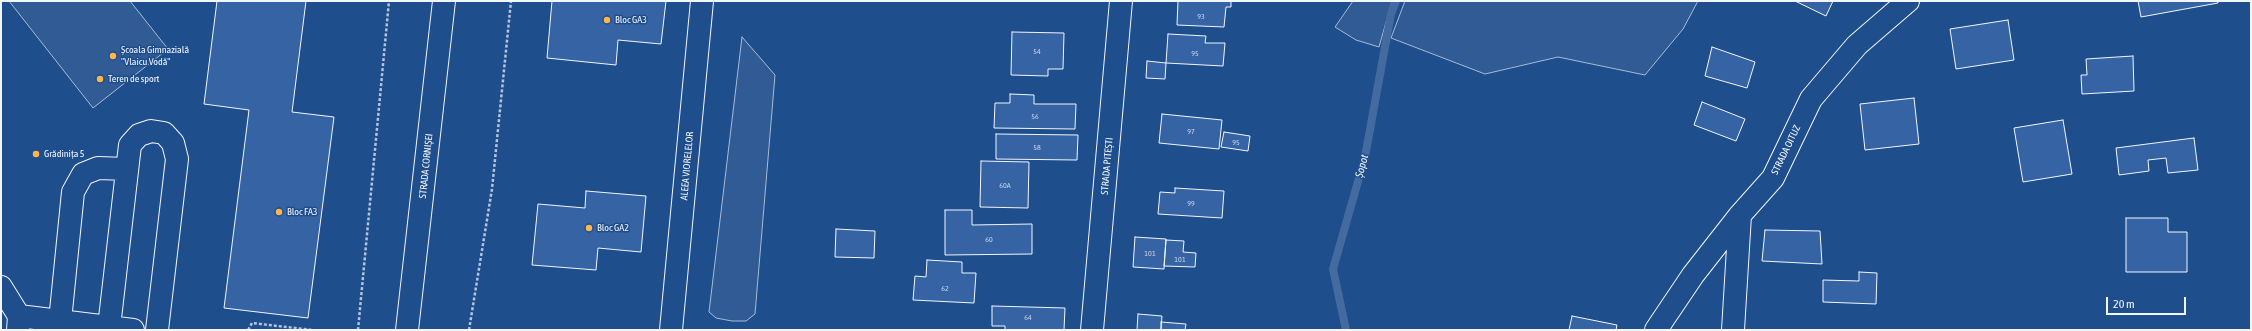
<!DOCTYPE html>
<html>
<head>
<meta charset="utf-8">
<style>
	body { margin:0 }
	#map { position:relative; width:2252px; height:331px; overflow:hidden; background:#1f4e8c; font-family:"Asap Condensed",sans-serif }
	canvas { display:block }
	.frame { position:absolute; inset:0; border:2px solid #f2f6ff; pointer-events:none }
	.scale { position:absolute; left:2106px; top:297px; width:80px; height:18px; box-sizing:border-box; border:2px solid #f2f6ff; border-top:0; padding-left:5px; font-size:12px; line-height:14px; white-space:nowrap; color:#f2f6ff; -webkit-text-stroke:3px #1f4e8c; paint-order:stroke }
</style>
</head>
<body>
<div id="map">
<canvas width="2252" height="331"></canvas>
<div class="frame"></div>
<div class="scale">20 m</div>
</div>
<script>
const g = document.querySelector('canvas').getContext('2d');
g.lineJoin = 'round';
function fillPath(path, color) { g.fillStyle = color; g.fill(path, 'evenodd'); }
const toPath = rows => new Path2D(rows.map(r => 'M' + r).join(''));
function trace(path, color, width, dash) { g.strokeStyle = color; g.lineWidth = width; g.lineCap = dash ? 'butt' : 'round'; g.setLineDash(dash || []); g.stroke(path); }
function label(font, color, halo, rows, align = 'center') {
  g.font = font + ' "Asap Condensed",sans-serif'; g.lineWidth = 3; g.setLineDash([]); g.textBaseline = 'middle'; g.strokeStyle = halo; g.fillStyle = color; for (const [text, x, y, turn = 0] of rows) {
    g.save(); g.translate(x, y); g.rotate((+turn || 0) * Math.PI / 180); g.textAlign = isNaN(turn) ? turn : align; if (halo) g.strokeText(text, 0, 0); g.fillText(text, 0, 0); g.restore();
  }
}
const green = toPath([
	[9,1,130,1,168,49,93,108,9,1],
	[1353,1,1392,1,1379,47,1356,40,1335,27,1353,1],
	[1405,1,1698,1,1683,29,1645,75,1558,57,1485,74,1391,38,1405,1],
	[742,37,775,75,755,314,746,321,732,321,716,318,709,312,742,37]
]);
const stream = toPath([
	[1346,330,1333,269,1365,157,1391,14,1396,1]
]);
const building = toPath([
	[217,1,306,1,292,112,334,117,308,318,224,308,249,110,204,104,217,1],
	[552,1,666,1,661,44,618,40,616,65,547,58,552,1],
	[1178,1,1231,1,1231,7,1226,7,1224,27,1177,25,1178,1],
	[1795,1,1833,1,1826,16,1795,1],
	[2138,1,2218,1,2218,3,2141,17,2138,1],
	[2008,20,2014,60,1956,69,1950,29,2008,20],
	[1012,32,1064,33,1063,69,1048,69,1048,76,1011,75,1012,32],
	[1168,34,1206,36,1205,43,1225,43,1223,66,1166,63,1168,34],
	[1712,47,1755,62,1747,88,1705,76,1712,47],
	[2133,56,2134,91,2082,94,2081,75,2087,75,2086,59,2133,56],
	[1147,61,1166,63,1165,79,1146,78,1147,61],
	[1010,94,1034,95,1034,104,1076,104,1075,129,994,128,995,103,1010,103,1010,94],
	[1914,98,1919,144,1865,150,1860,104,1914,98],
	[1702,102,1745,119,1736,141,1694,125,1702,102],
	[1162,114,1222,120,1219,149,1159,143,1162,114],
	[2063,120,2072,174,2023,182,2014,128,2063,120],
	[1224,132,1250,136,1248,151,1221,147,1224,132],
	[996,134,1078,135,1077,160,996,159,996,134],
	[2194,138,2198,170,2168,173,2166,158,2148,160,2149,171,2119,175,2116,148,2194,138],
	[981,161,1029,162,1028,208,980,207,981,161],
	[1175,188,1224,191,1222,218,1158,214,1160,192,1175,193,1175,188],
	[586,191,646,196,641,252,598,248,596,270,532,265,538,204,585,208,586,191],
	[945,210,972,210,972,225,1032,224,1032,254,945,255,945,210],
	[2126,218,2168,218,2168,232,2187,232,2187,272,2126,272,2126,218],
	[836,229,875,231,874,258,835,257,836,229],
	[1765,230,1820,231,1822,264,1762,261,1765,230],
	[1135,237,1166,239,1164,269,1133,267,1135,237],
	[1166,240,1184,241,1183,252,1196,253,1195,267,1164,266,1166,240],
	[927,260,962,262,962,273,976,273,974,303,913,300,915,276,926,277,927,260],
	[1859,272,1877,273,1876,304,1823,302,1823,280,1859,281,1859,272],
	[992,306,1065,308,1064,330,1005,330,1005,326,992,326,992,306],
	[1138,314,1162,316,1161,330,1137,330,1138,314],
	[1572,316,1617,325,1616,330,1569,330,1572,316],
	[1161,322,1186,324,1185,330,1161,330,1161,322]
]);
const path = toPath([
	[248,330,252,323,312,330],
	[358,330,389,1],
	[469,330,492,189,511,1]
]);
const minor = toPath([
	[1,287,19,316,18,330],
	[19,316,133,330],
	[60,321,73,192,83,174,98,168,127,169],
	[109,327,130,145,139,135,151,131,164,133,173,143,177,159,157,330],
	[407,330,444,1],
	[671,330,702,1],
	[1092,330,1121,1],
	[1656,330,1693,275,1740,215,1773,178,1811,99,1857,45,1908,1],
	[1733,330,1740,215]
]);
const markers = [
	[607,20,4,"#ffb74d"],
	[113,56,4,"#ffb74d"],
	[100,79,4,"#ffb74d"],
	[36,154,4,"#ffb74d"],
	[279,212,4,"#ffb74d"],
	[589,228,4,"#ffb74d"]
];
const numberNames = [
	["93",1201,16],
	["54",1037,51],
	["95",1195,53],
	["56",1035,116],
	["97",1191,131],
	["95",1236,142],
	["58",1037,147],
	["60A",1005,185],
	["99",1191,203],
	["60",989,239],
	["101",1150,253],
	["101",1180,259],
	["62",945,288],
	["64",1028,317]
];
const poiNames = [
	["Bloc GA3",615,20],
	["Școala Gimnazială",121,50],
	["\"Vlaicu Vodă\"",121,62],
	["Teren de sport",108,79],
	["Grădinița 5",44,154],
	["Bloc FA3",287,212],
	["Bloc GA2",597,228]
];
const streetNames = [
	["STRADA OITUZ",1786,150,-64],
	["STRADA CORNIȘEI",426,166,-84],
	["ALEEA VIORELELOR",687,166,-85],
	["STRADA PITEȘTI",1107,166,-85]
];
const waterNames = [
	["Șopot",1362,166,-75]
];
fillPath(green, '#305b95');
trace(green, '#a8bbd7', 1);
trace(stream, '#446ba0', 8);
fillPath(building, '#3563a3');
trace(building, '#f2f6ff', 1);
trace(minor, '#f2f6ff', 24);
trace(path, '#b3c4dc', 2.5, [3, 2]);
trace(minor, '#1f4e8c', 22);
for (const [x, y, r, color] of markers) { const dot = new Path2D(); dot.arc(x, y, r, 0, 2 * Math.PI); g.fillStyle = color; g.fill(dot); trace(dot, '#1f4e8c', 1.5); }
label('8px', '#c3d1e8', null, numberNames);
label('10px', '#f2f6ff', '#1f4e8c', poiNames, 'left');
label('10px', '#f2f6ff', '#1f4e8c', streetNames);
label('italic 11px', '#f2f6ff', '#1f4e8c', waterNames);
</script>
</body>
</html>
